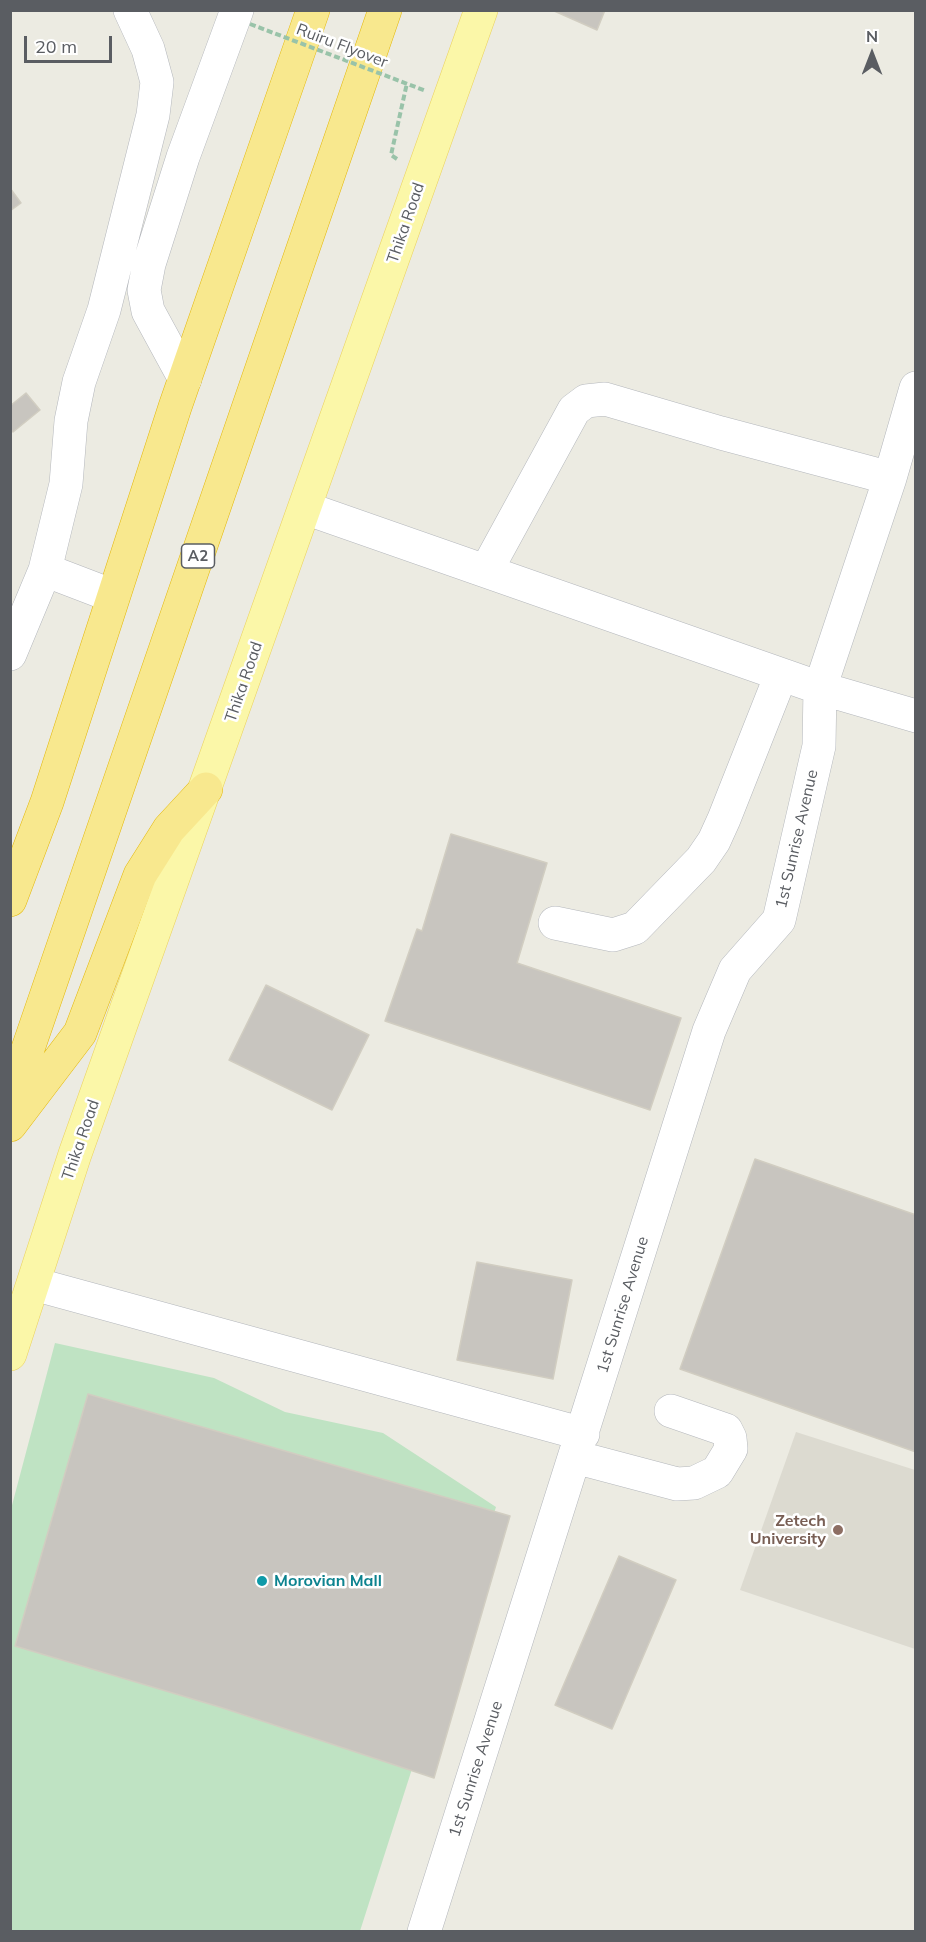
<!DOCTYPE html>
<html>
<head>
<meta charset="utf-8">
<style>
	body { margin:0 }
	#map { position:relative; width:926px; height:1942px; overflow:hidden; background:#ecebe2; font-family:Mulish,sans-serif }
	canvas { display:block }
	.frame { position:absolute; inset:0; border:12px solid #5a5d62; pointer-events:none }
	.north { position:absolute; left:842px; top:24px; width:60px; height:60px; -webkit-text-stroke:4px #fff; paint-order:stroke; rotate:0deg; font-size:16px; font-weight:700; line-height:24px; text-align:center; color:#5a5d62 }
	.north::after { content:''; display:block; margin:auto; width:21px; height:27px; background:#5a5d62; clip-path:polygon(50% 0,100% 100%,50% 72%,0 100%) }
	.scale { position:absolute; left:24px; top:36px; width:88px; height:27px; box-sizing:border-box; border:3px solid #5a5d62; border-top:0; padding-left:8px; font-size:18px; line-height:21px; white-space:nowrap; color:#5a5d62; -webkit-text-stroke:4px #fff; paint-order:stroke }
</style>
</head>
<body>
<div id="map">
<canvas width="926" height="1942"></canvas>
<div class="frame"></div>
<div class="north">N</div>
<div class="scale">20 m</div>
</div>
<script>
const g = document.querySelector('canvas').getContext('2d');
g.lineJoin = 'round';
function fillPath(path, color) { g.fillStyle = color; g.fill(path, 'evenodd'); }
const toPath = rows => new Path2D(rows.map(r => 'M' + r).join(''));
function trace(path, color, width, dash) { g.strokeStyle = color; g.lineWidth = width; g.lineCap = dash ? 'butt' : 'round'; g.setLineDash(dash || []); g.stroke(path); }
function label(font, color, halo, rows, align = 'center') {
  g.font = font + ' Mulish,sans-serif'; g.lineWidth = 5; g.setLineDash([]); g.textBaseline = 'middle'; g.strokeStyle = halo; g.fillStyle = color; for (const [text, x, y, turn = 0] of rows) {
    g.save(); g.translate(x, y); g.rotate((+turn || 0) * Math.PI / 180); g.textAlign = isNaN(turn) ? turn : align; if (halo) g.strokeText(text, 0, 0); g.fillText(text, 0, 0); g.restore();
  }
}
const education = toPath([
	[796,1432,915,1470,915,1649,740,1590]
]);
const green = toPath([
	[55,1343,214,1378,285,1412,383,1433,496,1507,360,1931,11,1932,11,1509]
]);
const building = toPath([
	[552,10,605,10,597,30,552,10],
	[10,188,21,203,10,211,10,188],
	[26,393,40,410,13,432,10,428,10,406,26,393],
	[451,834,547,863,517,963,681,1018,650,1110,385,1021,417,929,422,931,451,834],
	[266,985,369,1035,332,1110,229,1060,266,985],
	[755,1159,916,1215,916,1452,680,1369,755,1159],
	[477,1262,572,1280,553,1379,457,1360,477,1262],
	[88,1394,510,1516,434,1778,223,1708,15,1646,88,1394],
	[619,1556,676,1580,612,1729,555,1705,619,1556]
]);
const path = toPath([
	[397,159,391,155,407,83]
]);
const minor = toPath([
	[185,379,148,311,144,290,149,264,183,157,237,10],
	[305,508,820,688,916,716],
	[45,570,113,596],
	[486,571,574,410,586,401,605,399,721,433,890,478],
	[10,654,45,570,66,484,71,421,79,382,104,310,153,115,157,82,148,49,130,10],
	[555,923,613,935,635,928,701,860,714,841,724,819,781,675],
	[34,1284,583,1434],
	[575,1457,677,1484,694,1483,717,1472,731,1449,730,1438,726,1430,671,1411],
	[424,1932,709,1031,735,970,779,920,819,746,820,688,890,478,916,388]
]);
const major = toPath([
	[10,1354,75,1154,481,10]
]);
const highway = toPath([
	[10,900,47,802,175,407,313,10],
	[10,1101,385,10],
	[10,1125,80,1033,140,875,169,829,206,789]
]);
const pathBridge = toPath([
	[250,24,426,91]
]);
const markers = [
	[838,1530,6,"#8d6e63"],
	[262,1581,6,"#0f9aa8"]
];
const shields = [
	[198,556,33]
];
const shieldNames = [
	["A2",198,556]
];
const streetNames = [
	["Ruiru Flyover",342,46,21],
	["Thika Road",406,223,-71],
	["Thika Road",244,682,-71],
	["1st Sunrise Avenue",797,839,-77],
	["Thika Road",81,1140,-71],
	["1st Sunrise Avenue",623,1305,-73],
	["1st Sunrise Avenue",476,1769,-72]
];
const educationNames = [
	["Zetech",826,1521],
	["University",826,1539]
];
const cultureNames = [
	["Morovian Mall",274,1581]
];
fillPath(education, '#dcdad0');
fillPath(green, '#bfe3c3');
fillPath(building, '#c8c5bf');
trace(building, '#d1cdc1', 1.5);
trace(minor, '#b4b7bc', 34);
trace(major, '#ebd25d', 34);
trace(highway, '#e4b80a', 34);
trace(path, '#99c3a9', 4, [6, 3]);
trace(minor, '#fff', 33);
trace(major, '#fbf7a8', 33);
trace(highway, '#f8e88e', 33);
trace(pathBridge, '#99c3a9', 4, [6, 3]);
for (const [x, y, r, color] of markers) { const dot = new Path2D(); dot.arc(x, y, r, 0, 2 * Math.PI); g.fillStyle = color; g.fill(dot); trace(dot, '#fff', 2); }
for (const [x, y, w] of shields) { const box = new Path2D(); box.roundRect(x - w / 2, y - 12, w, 24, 4.5); g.fillStyle = '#fff'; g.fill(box); trace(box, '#5a5d62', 1.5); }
label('bold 15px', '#5a5d62', null, shieldNames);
label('16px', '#5a5d62', '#fff', streetNames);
label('bold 16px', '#785e54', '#fff', educationNames, 'right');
label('bold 16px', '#0d838f', '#fff', cultureNames, 'left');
</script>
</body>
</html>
